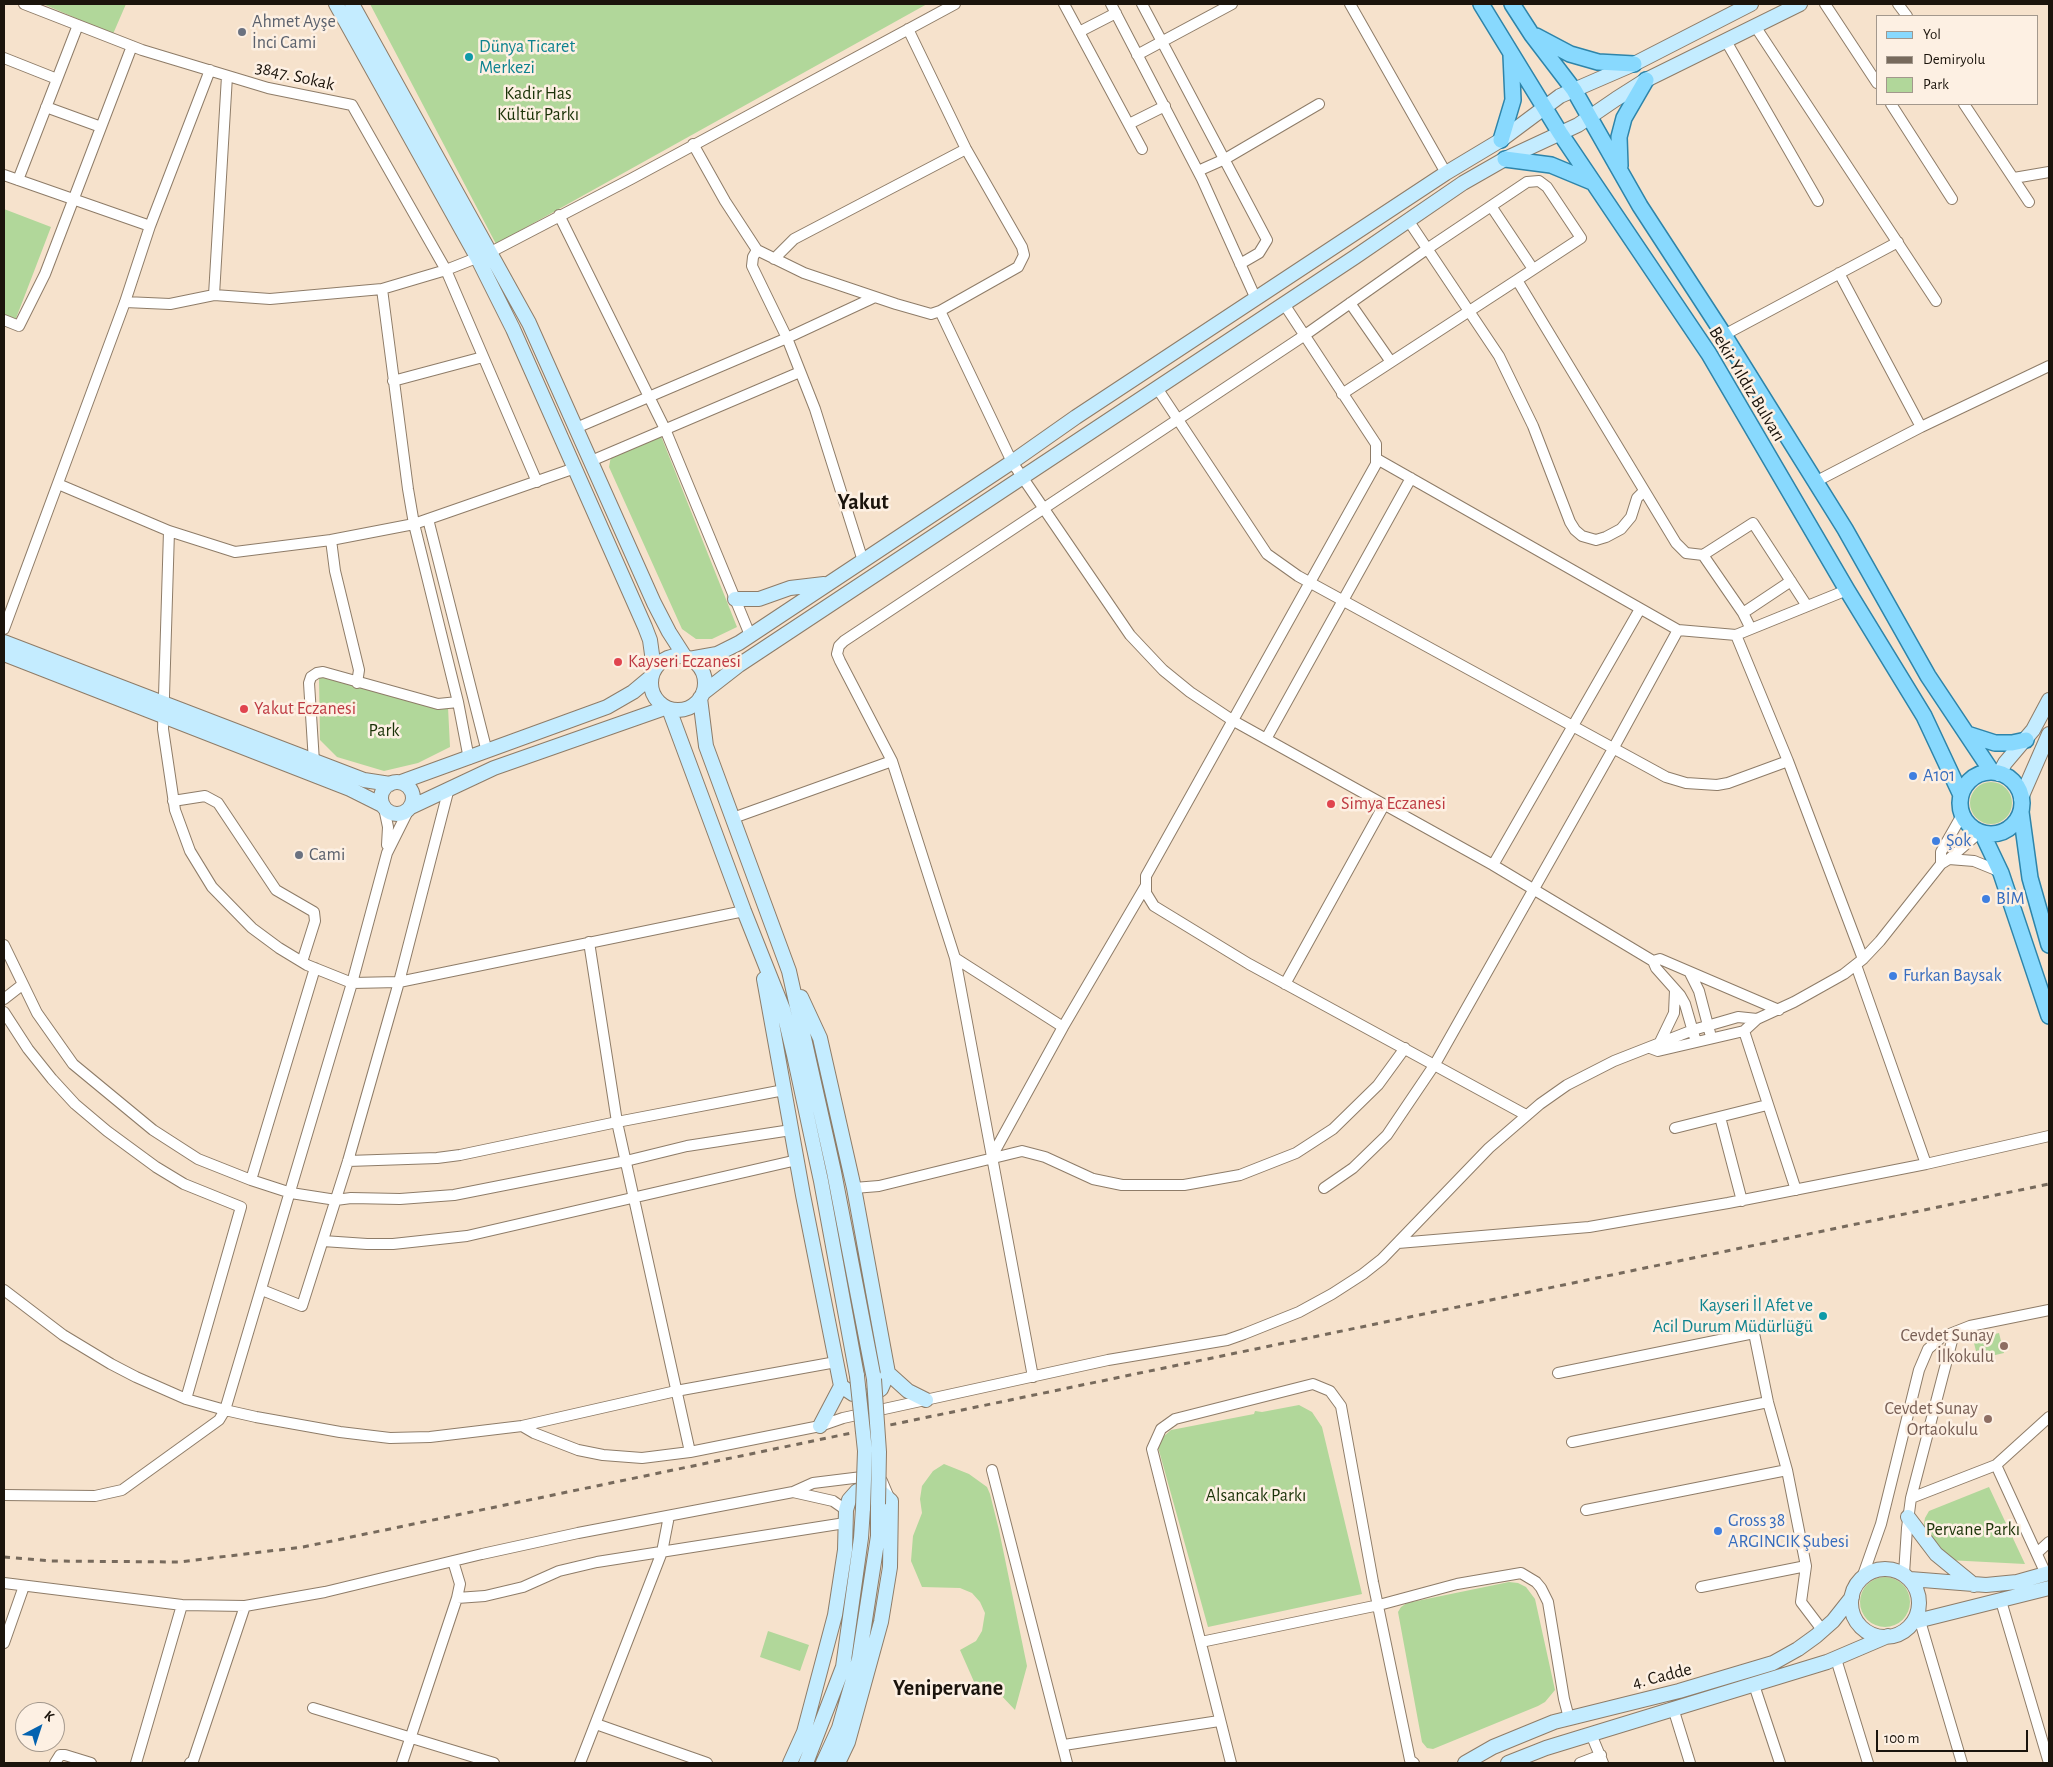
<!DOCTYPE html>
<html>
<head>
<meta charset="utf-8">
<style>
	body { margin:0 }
	#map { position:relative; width:2053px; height:1767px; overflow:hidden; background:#f6e2cc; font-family:"Alegreya Sans",sans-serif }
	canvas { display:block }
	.frame { position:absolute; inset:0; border:5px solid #1b140c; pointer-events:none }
	.legend { position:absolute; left:1876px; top:15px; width:162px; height:90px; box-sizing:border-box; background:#fdf0e3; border:1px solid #a3988d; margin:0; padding:6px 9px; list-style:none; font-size:15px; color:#1b140c }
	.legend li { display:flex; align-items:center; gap:10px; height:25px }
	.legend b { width:25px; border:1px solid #a3988d }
	.north { position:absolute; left:15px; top:1702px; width:50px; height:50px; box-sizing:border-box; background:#fdf0e3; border:1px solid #a3988d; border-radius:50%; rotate:40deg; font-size:14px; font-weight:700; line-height:20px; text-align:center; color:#1b140c }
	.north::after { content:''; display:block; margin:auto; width:18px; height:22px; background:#0463b0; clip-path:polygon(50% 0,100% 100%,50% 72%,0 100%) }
	.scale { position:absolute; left:1876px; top:1730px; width:152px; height:22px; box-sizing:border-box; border:2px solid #1b140c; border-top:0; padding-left:6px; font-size:15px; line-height:18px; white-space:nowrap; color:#1b140c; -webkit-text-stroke:4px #fdf0e3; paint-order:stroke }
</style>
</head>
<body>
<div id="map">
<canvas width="2053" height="1767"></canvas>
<div class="frame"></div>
<ul class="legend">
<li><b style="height:6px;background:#88d9fe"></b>Yol</li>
<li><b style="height:6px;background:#776a5c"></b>Demiryolu</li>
<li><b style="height:14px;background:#b1d79a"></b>Park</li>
</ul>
<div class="north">K</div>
<div class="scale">100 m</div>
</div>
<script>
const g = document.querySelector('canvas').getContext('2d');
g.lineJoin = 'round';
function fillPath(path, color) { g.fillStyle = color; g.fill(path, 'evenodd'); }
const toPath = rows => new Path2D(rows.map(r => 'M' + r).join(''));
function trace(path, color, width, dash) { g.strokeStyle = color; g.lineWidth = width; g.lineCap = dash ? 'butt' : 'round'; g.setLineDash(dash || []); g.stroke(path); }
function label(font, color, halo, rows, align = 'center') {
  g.font = font + ' "Alegreya Sans",sans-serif'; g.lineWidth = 5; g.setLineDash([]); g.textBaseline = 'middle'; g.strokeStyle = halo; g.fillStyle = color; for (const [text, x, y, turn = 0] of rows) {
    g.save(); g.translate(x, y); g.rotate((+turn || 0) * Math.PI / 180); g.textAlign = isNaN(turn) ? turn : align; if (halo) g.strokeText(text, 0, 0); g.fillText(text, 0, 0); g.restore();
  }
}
const green = toPath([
	[43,4,126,4,113,34],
	[370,4,927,4,496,244],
	[4,209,51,227,15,321,4,316],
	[661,436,737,627,712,639,696,639,682,629,609,467,611,456],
	[319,677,448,707,450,747,418,763,384,771,337,757,320,740],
	'1970 803a21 21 0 1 1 42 0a21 21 0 1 1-42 0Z',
	[1999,1333,2004,1353,1978,1359,1973,1339],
	[1299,1405,1312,1412,1322,1427,1362,1594,1208,1627,1158,1447,1163,1437,1171,1430,1254,1414,1255,1411,1262,1412],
	[944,1464,969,1474,987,1487,990,1494,999,1530,1027,1666,1015,1710,998,1692,975,1684,960,1650,976,1641,982,1631,985,1613,980,1602,972,1593,960,1588,922,1587,911,1561,913,1536,922,1513,920,1499,922,1486,933,1471],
	[1989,1487,2025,1564,1947,1560,1927,1554,1920,1546,1925,1518,1929,1511],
	'1860 1602a25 25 0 1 1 50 0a25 25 0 1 1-50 0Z',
	[1509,1582,1518,1583,1526,1587,1535,1599,1555,1690,1545,1702,1538,1706,1433,1749,1427,1748,1422,1742,1398,1612,1401,1607,1407,1603],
	[768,1631,809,1645,800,1671,760,1657]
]);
const street = toPath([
	[24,4,142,50,268,88,352,105,446,270,537,482],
	[1064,4,1142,149],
	[1111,4,1202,179,1256,299],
	[1142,4,1267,240,1259,253,1240,264],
	[1350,4,1446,173],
	[1825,4,1877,83],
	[1898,4,1907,16],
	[1755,26,1936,301],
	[908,29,966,149,1022,247,1024,255,1018,267,940,311],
	[1079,32,1116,13],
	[1726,41,1818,201],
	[1137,55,1232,4],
	[4,58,57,79],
	[1891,104,1952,199],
	[1964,104,2029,202],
	[46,107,101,127],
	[1129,124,1165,106],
	[693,144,725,201,757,250,804,273,896,304,931,314,940,311,1012,462,1130,635,1163,670,1190,692,1232,720,1493,865,1653,961,1656,968,1680,995,1685,1004,1696,1042],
	[1198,171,1225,159,1319,104],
	[4,175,150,226],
	[2014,178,2049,172],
	[18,180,78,25],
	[1491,206,1533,269],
	[559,215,665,429,750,635],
	[1408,220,1499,356,1533,426,1570,522,1575,530,1582,536,1596,540,1606,537,1621,529,1631,517,1637,498,1643,492],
	[757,250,753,257,752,266,787,338,815,409,863,561],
	[774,259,794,239,966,149],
	[1839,273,1921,427],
	[214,295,227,76],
	[125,302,170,304,214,295,270,299,382,289],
	[1350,303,1391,362],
	[1284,304,1376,444,1376,464,1146,876,1146,893,1154,906,1249,964,1526,1115],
	[4,320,19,326,45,274,132,46],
	[1724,335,1898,242],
	[393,381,483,357],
	[1157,388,1267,554,1298,576,1666,777,1686,783,1717,785,1728,783,1788,761],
	[1342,394,1517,280,1676,543,1686,553,1703,555,1743,613,1751,629],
	[576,428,787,338,875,297],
	[1377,459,1678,630,1736,635,1847,590],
	[591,461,800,372],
	[1815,482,1921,427,2049,366],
	[58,484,169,531,235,552,331,540],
	[428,519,487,752],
	[169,531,163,729,175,810,190,851,212,887,252,928,279,948,307,965,352,983,399,982,744,911],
	[1703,555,1753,523,1807,606],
	[1743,613,1791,581],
	[4,629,125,302,150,226,210,70],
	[1736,635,1788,761,1863,959],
	[357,683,359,670,335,571,331,540,414,524,575,468],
	[1266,739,1411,478],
	[469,759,458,702,414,524,408,489,382,289,446,270,489,253,631,179,955,4],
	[314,762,309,683,311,677,317,673,323,672,438,704,458,702],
	[173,801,205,796,218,803,276,890,314,912,315,921,302,962],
	[384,808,388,827,387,845],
	[733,818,892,761],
	[1949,859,1974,861,2001,872],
	[1941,864,1941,852,1962,815],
	[1493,865,1640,609],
	[589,942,617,1122,690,1452],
	[4,945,37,1013,73,1064,153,1130,198,1159,251,1180,291,1193,336,1200,351,1198,400,1199,454,1195,626,1161,687,1146,791,1130],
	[955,958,1033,1377],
	[1653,961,1660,959,1779,1010],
	[1856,965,1926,1164],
	[1690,973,1699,991,1710,1033],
	[1285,984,1384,805],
	[4,999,22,985],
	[4,1012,28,1049,52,1079,75,1104,107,1131,156,1167,184,1184,241,1207,186,1399],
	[1063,1027,955,958,892,761,840,661,837,654,839,646,844,641,1305,335,1427,249,1527,182,1539,181,1547,187,1581,238,1517,280],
	[1744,1031,1796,1190],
	[1660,1042,1674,1013,1675,990],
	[1650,1048,1658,1051,1744,1031,1757,1019,1794,1002,1844,974,1863,959,1880,941,1941,864,1949,859,1980,832],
	[1720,1117,1742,1201],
	[1675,1128,1767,1105],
	[991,1158,1063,1027,1145,887],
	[348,1161,437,1158,460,1155,617,1122,784,1090],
	[251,1180,315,968],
	[854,1188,879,1186,1022,1151,1045,1157,1093,1179,1122,1185,1184,1185,1240,1175,1296,1153,1333,1129,1378,1085,1405,1048],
	[1324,1188,1353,1168,1387,1135,1435,1064,1613,749,1678,630],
	[323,1241,367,1244,393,1244,467,1236,797,1160],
	[1398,1243,1589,1227,1728,1203,1926,1164,2049,1136],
	[4,1290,63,1335,111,1364,136,1377,186,1399,225,1410,256,1417,340,1432,390,1438,430,1437,522,1426,676,1391,836,1362],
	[262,1290,302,1306,348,1161,399,982,449,788],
	[1558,1373,1754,1333,1768,1402,1787,1470,1806,1566,1801,1602,1823,1631],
	[522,1426,534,1433,578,1450,603,1455,642,1458,690,1452,820,1426,843,1418,1108,1360,1227,1340,1244,1334,1299,1312,1332,1294,1363,1274,1382,1259,1489,1148,1540,1104,1567,1085,1614,1061,1693,1030,1738,1017,1757,1019],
	[1572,1442,1768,1402],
	[1996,1465,2046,1574],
	[992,1470,1067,1763],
	[793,1492,833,1501,846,1510],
	[4,1495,95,1496,122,1490,219,1420,225,1410,352,983,387,853,408,811],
	[1911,1498,1996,1465,2049,1417],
	[1586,1510,1787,1470],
	[2037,1553,2049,1542],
	[1904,1574,1907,1528,1911,1498,1954,1333],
	[1862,1578,1881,1524,1919,1370,1928,1349,1942,1337,1970,1326,2049,1310],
	[4,1583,182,1605,245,1606,325,1592,482,1554,578,1533,793,1492,813,1483,870,1476,882,1481,890,1500],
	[1701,1587,1806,1566],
	[457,1598,485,1596,523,1587,559,1571,597,1562,845,1523],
	[2001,1601,2049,1763],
	[1920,1621,1962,1763],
	[1201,1642,1379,1605,1457,1584,1521,1573,1536,1582,1541,1588,1548,1602,1564,1699,1569,1718],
	[4,1643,24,1586],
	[1836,1659,1868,1763],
	[1754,1685,1780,1763],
	[313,1708,494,1763],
	[1673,1708,1690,1763],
	[596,1724,707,1763],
	[1591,1734,1603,1763],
	[1064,1745,1219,1721],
	[55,1763,60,1755,65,1755,91,1763],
	[136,1763,182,1605],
	[190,1763,193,1761,245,1606],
	[402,1763,457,1598,460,1584,453,1561],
	[580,1763,662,1552,669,1516],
	[1231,1763,1152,1449,1161,1429,1175,1419,1313,1384,1330,1391,1341,1406,1373,1582,1410,1760,1414,1763],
	[1580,1763,1601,1755]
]);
const secondary = toPath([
	[336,4,477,257,513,329,645,627,650,640,654,669],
	[352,4,529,323,654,603,669,632,685,657],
	[735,599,759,599,790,588,824,584],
	[4,642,364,780,390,784],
	[4,654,350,789,382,805],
	'651 683a27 27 0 1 1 54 0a27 27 0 1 1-54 0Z',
	[689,659,717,654,739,643,1012,462,1076,417,1446,173,1501,140,1560,96,1634,64,1751,4],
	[703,693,739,665,1355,257,1463,183,1505,159,1578,125,1616,99,1646,80,1800,4],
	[700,698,706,746,789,971,834,1172,874,1379],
	[669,709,744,911,783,1009,794,1055,821,1181,857,1376],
	[1999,774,2005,763,2033,730,2049,700],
	'381 798a16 16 0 1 1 32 0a16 16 0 1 1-32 0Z',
	[401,782,607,707,633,692,651,677],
	[2021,798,2049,734],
	[411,807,494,768,665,708],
	[764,979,803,1195,841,1386,820,1426],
	[801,997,820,1038,854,1188,888,1373,908,1391,926,1400],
	[841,1386,853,1394,868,1397,881,1389,888,1373],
	[1908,1517,1936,1554,1974,1585],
	'1851 1603a34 34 0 1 1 68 0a34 34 0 1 1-68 0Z',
	[1910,1579,1986,1585,2017,1582,2049,1573],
	[1913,1622,2049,1588],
	[790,1763,804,1732,835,1615,845,1550,846,1510,849,1500,857,1491,874,1490,882,1493,891,1501,890,1567,881,1622,848,1742,838,1763],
	[806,1763,843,1667,861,1538,863,1508],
	[823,1763,839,1728,859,1659,878,1536,878,1504],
	[1465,1763,1493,1747,1554,1722,1679,1691,1773,1663,1798,1649,1816,1636,1833,1621,1852,1597],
	[1508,1763,1546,1748,1827,1662,1888,1636]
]);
const primary = toPath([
	[1481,4,1560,133,1709,354,1847,590,1924,716,1961,795],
	[1512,4,1532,35,1574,90,1640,206,1724,335,1845,529,1928,676,1992,772],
	[1536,36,1570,54,1598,62,1634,64],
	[1501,140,1513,100,1511,55],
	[1505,159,1551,165,1592,182],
	[1620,166,1619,137,1624,118,1646,80],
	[1967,734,1995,743,2012,743,2026,740],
	'1960 803a31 31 0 1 1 62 0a31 31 0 1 1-62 0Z',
	[2021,812,2030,878,2049,945],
	[1982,833,2001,873,2049,1016]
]);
const rail = toPath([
	[4,1557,51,1561,179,1562,303,1547,2049,1184]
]);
const secondaryBridge = toPath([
	[857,1376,865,1451,863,1508],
	[874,1379,879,1452,878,1504]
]);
const markers = [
	[242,32,5,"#6b7280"],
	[469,57,5,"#0f9aa8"],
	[618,662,5,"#e0444e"],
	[244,709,5,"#e0444e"],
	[1913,776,5,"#3f7fe0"],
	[1331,804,5,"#e0444e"],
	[1936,841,5,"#3f7fe0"],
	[299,855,5,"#6b7280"],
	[1986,899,5,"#3f7fe0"],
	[1893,976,5,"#3f7fe0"],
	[1823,1316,5,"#0f9aa8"],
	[2004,1346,5,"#8d6e63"],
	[1988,1419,5,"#8d6e63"],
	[1718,1531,5,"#3f7fe0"]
];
const worshipNames = [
	["Ahmet Ayşe",252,22],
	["İnci Cami",252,43],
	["Cami",309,855]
];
const cultureNames = [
	["Dünya Ticaret",479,47],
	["Merkezi",479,68],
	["Kayseri İl Afet ve",1813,1306,"right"],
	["Acil Durum Müdürlüğü",1813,1327,"right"]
];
const streetNames = [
	["3847. Sokak",295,76,13],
	["Bekir Yıldız Bulvarı",1747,384,59],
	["4. Cadde",1662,1676,-14]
];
const parkNames = [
	["Kadir Has",538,94],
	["Kültür Parkı",538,115],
	["Park",384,731],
	["Alsancak Parkı",1256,1496],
	["Pervane Parkı",1973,1530]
];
const healthNames = [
	["Kayseri Eczanesi",628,662],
	["Yakut Eczanesi",254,709],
	["Simya Eczanesi",1341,804]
];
const shopNames = [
	["A101",1923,776],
	["Şok",1946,841],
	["BİM",1996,899],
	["Furkan Baysak",1903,976],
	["Gross 38",1728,1521],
	["ARGINCIK Şubesi",1728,1542]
];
const educationNames = [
	["Cevdet Sunay",1994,1336],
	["İlkokulu",1994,1357],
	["Cevdet Sunay",1978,1409],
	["Ortaokulu",1978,1430]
];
const districtNames = [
	["Yakut",863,502],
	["Yenipervane",948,1688]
];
fillPath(green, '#b1d79a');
trace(street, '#8e7c68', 12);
trace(secondary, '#8e7c68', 16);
trace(primary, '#2e84a9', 18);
trace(street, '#fff', 10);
trace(secondary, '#c4ecff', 14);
trace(primary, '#88d9fe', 15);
trace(rail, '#776a5c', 3, [6, 6]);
trace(secondaryBridge, '#8e7c68', 16, []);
trace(secondaryBridge, '#c4ecff', 14);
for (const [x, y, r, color] of markers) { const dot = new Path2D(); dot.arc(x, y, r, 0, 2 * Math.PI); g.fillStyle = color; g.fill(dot); trace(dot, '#fdf0e3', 2); }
label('18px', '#5b616d', '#fdf0e3', worshipNames, 'left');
label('18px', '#0d838f', '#fdf0e3', cultureNames, 'left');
label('18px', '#1b140c', '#fdf0e3', streetNames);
label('18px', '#1b3308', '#fdf0e3', parkNames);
label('18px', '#be3a42', '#fdf0e3', healthNames, 'left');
label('18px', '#366cbe', '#fdf0e3', shopNames, 'left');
label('18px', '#785e54', '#fdf0e3', educationNames, 'right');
label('bold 22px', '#1b140c', '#fdf0e3', districtNames);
</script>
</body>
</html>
